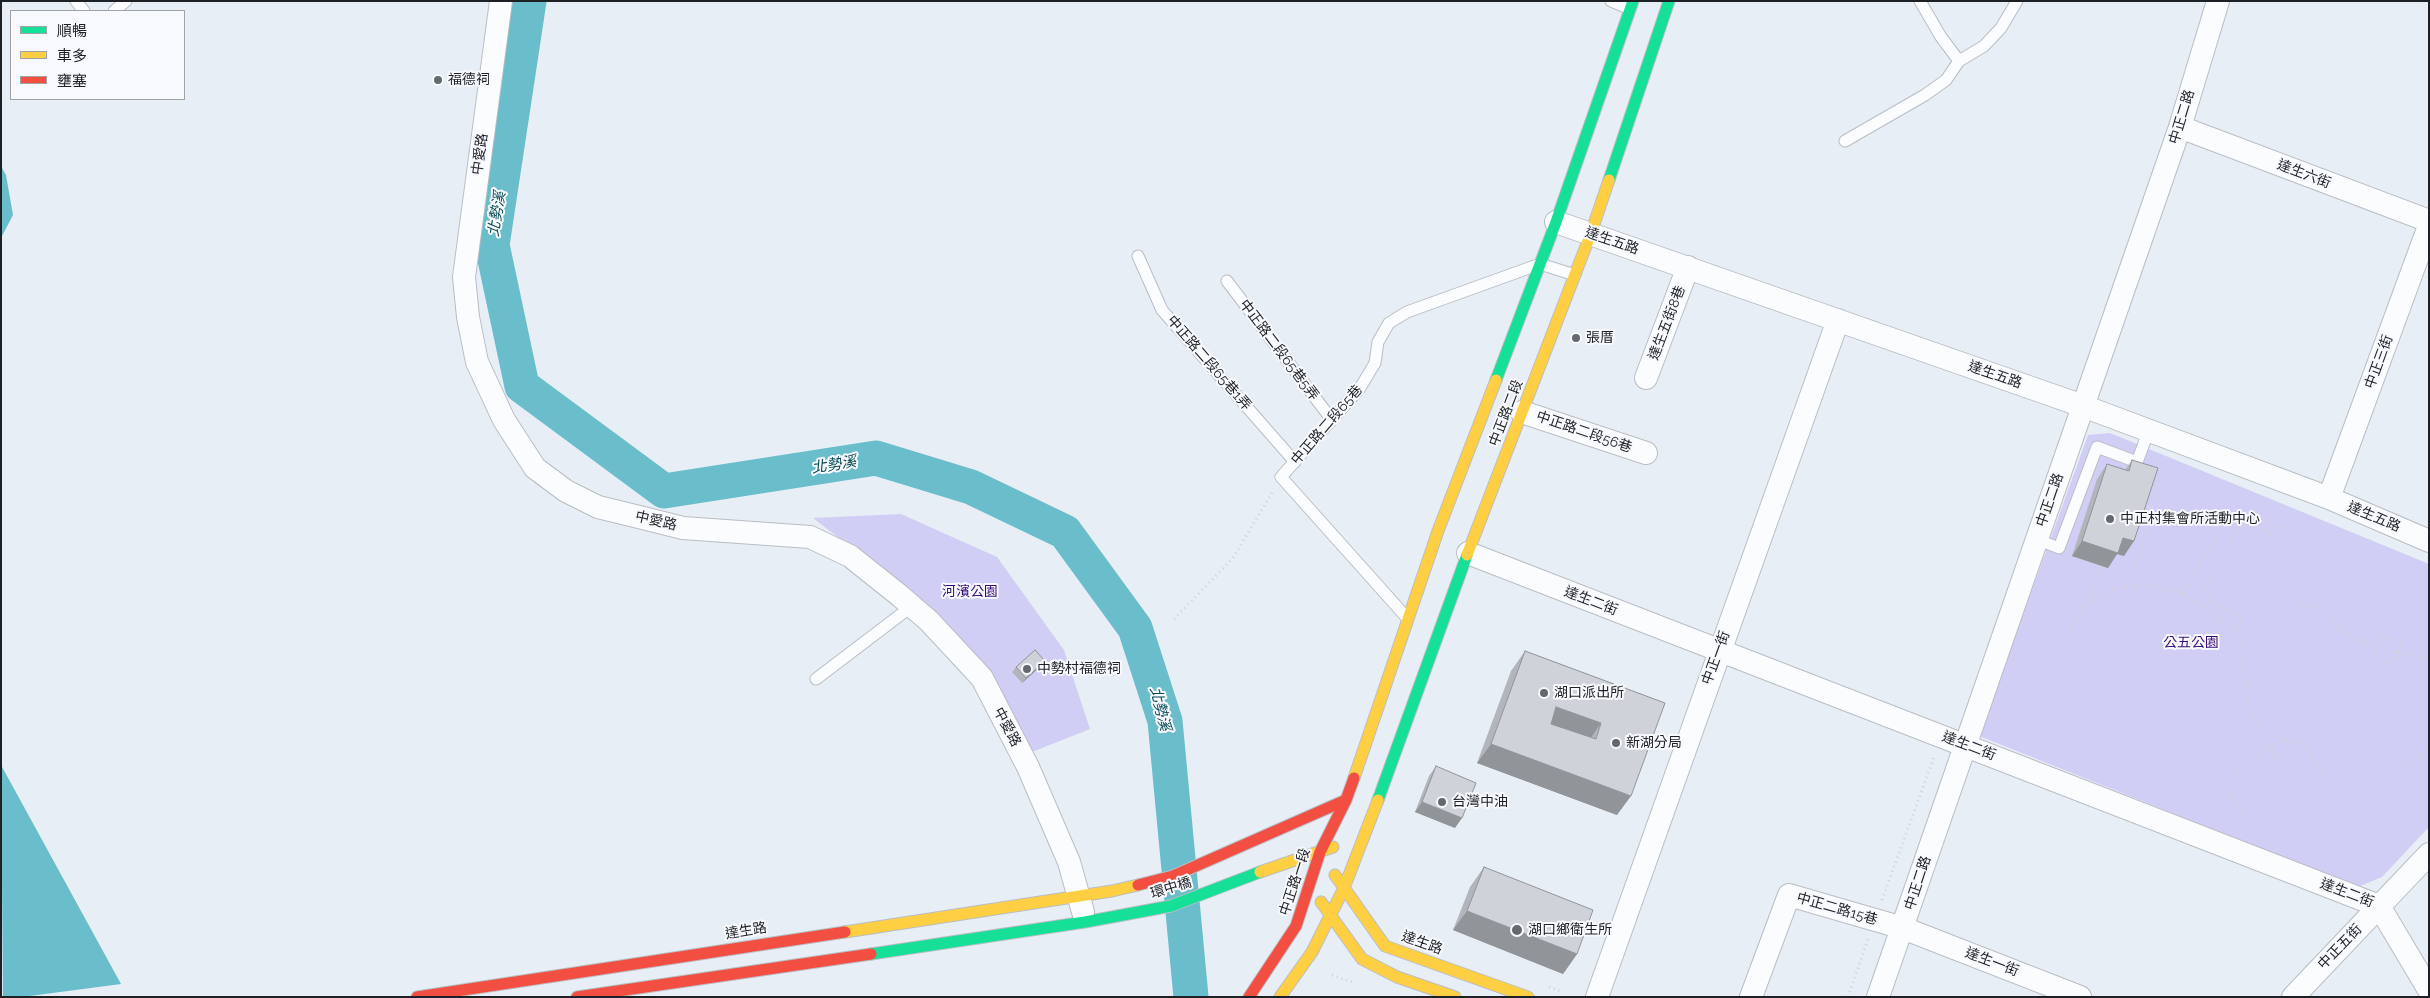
<!DOCTYPE html>
<html>
<head>
<meta charset="utf-8">
<style>
	body { margin:0 }
	#map { position:relative; width:2430px; height:998px; overflow:hidden; background:#e7eef5; font-family:Raleway,"Noto Sans TC",sans-serif }
	canvas { display:block }
	.frame { position:absolute; inset:0; border:2px solid #1d2126; pointer-events:none }
	.legend { position:absolute; left:10px; top:10px; width:175px; height:90px; box-sizing:border-box; background:#f7f9fc; border:1px solid #a0a3a6; margin:0; padding:6px 9px; list-style:none; font-size:15px; color:#1d2126 }
	.legend li { display:flex; align-items:center; gap:10px; height:25px }
	.legend b { width:25px; border:1px solid #a0a3a6 }
</style>
</head>
<body>
<div id="map">
<canvas width="2430" height="998"></canvas>
<div class="frame"></div>
<ul class="legend">
<li><b style="height:6px;background:#16e098"></b>順暢</li>
<li><b style="height:6px;background:#ffcf43"></b>車多</li>
<li><b style="height:6px;background:#f24e42"></b>壅塞</li>
</ul>
</div>
<script>
const g = document.querySelector('canvas').getContext('2d');
g.lineJoin = 'round';
function fillPath(path, color) { g.fillStyle = color; g.fill(path, 'evenodd'); }
const toPath = rows => new Path2D(rows.map(r => 'M' + r).join(''));
function trace(path, color, width, dash) { g.strokeStyle = color; g.lineWidth = width; g.lineCap = dash ? 'butt' : 'round'; g.setLineDash(dash || []); g.stroke(path); }
function label(font, color, halo, rows, align = 'center') {
  g.font = font + ' Raleway,"Noto Sans TC",sans-serif'; g.lineWidth = 4; g.setLineDash([]); g.textBaseline = 'middle'; g.strokeStyle = halo; g.fillStyle = color; for (const [text, x, y, turn = 0] of rows) {
    g.save(); g.translate(x, y); g.rotate((+turn || 0) * Math.PI / 180); g.textAlign = isNaN(turn) ? turn : align; if (halo) g.strokeText(text, 0, 0); g.fillText(text, 0, 0); g.restore();
  }
}
const green = toPath([
	[2110,433,2429,564,2429,827,2382,877,2358,887,1979,736,2088,435],
	[901,514,997,557,1064,650,1090,729,1032,752,917,598,813,518]
]);
const water = toPath([
	[1,166,6,175,13,215,1,238],
	[1,765,121,984,22,997,3,997]
]);
const river = toPath([
	[529,1,492,245,522,386,664,491,876,458,971,487,1065,532,1135,628,1165,721,1191,997]
]);
const path = toPath([
	[2131,587,2161,474,2154,471],
	[2183,593,2226,520,2239,511,2283,529],
	[2295,602,2320,608,2340,631,2377,648],
	[2086,604,2100,565],
	[2243,612,2238,630,2249,707,2277,762],
	[2240,617,2215,604,2205,590,2226,560,2230,542,2242,527,2257,526,2278,540],
	[1174,619,1233,558,1273,491],
	[2066,634,2086,604,2116,588,2147,586,2183,593,2238,630],
	[2381,636,2401,643,2393,664,2374,657,2381,636],
	[2398,651,2429,660],
	[2379,782,2429,747],
	[2239,830,2248,824,2229,789,2233,776,2254,764,2268,747,2285,739,2301,743,2326,776],
	[1882,900,1934,757],
	[1332,975,1352,982],
	[1549,987,1560,991],
	[1848,997,1868,939]
]);
const lane = toPath([
	[76,1,84,11],
	[1611,1,1630,9],
	[1920,1,1941,37,1959,61,1984,46,2001,28,2017,1],
	[114,11,126,1],
	[1845,141,1925,95,1946,80,1959,61],
	[1138,256,1162,310,1295,462],
	[1227,281,1332,420],
	[2036,539,2059,548,2097,447,2137,462,2149,430],
	[1408,619,1281,477,1360,388,1375,363,1378,342,1389,323,1407,312,1540,264,1575,275],
	[816,679,912,606]
]);
const street = toPath([
	[501,1,464,277,468,317,477,362,504,420,535,468,566,491,598,507,639,517,683,528,810,537,850,556,899,595,929,621,982,678,1028,767,1069,862,1083,912],
	[2180,127,2429,221],
	[1556,222,2083,406,2329,498,2429,541],
	[1646,378,1688,267],
	[1522,412,1646,453],
	[2329,498,2429,226],
	[1468,553,2379,906,2429,990],
	[1597,997,1838,320],
	[1751,997,1789,895,1903,928,2080,997],
	[1878,997,2180,127,2218,1],
	[2293,997,2429,854]
]);
const fast = toPath([
	[1609,180,1669,1],
	[1496,380,1556,222,1633,1],
	[1378,800,1467,555],
	[871,954,1085,922,1171,906,1260,872]
]);
const slow = toPath([
	[1467,555,1591,233,1609,180],
	[1354,778,1438,531,1496,380],
	[1260,872,1333,847],
	[1335,875,1385,946,1528,997],
	[1321,902,1362,959,1397,977,1455,997],
	[845,932,1112,891,1138,885],
	[1280,997,1312,952,1344,888,1378,800]
]);
const jam = toPath([
	[1138,885,1173,876,1346,800],
	[417,997,845,932],
	[577,997,871,954],
	[1249,997,1296,926,1320,852,1346,800,1354,778]
]);
const wall = toPath([
	[2132,460,2124,556,2117,554,2108,568,2072,556,2097,479,2107,464,2125,470],
	[1525,651,1665,703,1617,815,1477,763,1511,671],
	[1041,666,1022,683,1012,672,1016,667],
	[1436,766,1455,828,1415,812,1429,776],
	[1484,867,1577,954,1563,974,1453,930,1470,887]
]);
const shadedWall = toPath([
	[2123,538,2134,541,2124,556,2117,554,2108,568,2072,556,2082,541],
	[1045,661,1041,666,1022,683,1026,678],
	[1556,707,1601,723,1588,742,1543,727],
	[1491,744,1631,796,1617,815,1477,763],
	[1422,802,1462,818,1455,828,1415,812],
	[1467,911,1577,954,1563,974,1453,930]
]);
const building = toPath([
	[2132,460,2158,468,2134,541,2123,538,2118,553,2082,541,2107,464,2129,471,2132,460],
	[1035,650,1045,661,1026,678,1016,667,1035,650],
	[1525,651,1665,703,1631,796,1491,744,1525,651],
	[1556,707,1601,723,1596,739,1551,724,1556,707],
	[1436,766,1476,783,1462,818,1422,802,1436,766],
	[1484,867,1593,910,1577,954,1467,911,1484,867]
]);
const markers = [
	[438,80,5,"#64696e"],
	[1576,338,5,"#64696e"],
	[2110,519,5,"#64696e"],
	[1027,669,5,"#64696e"],
	[1544,693,5,"#64696e"],
	[1616,743,5,"#64696e"],
	[1442,802,5,"#64696e"],
	[1517,930,6,"#64696e"]
];
const poiNames = [
	["福德祠",448,80],
	["張厝",1586,338],
	["中正村集會所活動中心",2120,519],
	["中勢村福德祠",1037,669],
	["湖口派出所",1554,693],
	["新湖分局",1626,743],
	["台灣中油",1452,802],
	["湖口鄉衛生所",1528,930]
];
const streetNames = [
	["中正二路",2182,117,-73],
	["中愛路",480,154,-82],
	["達生六街",2304,174,21],
	["達生五路",1612,241,19],
	["達生五街8巷",1667,323,-69],
	["中正路二段65巷5弄",1279,350,53],
	["中正三街",2379,362,-70],
	["中正路二段65巷1弄",1209,363,49],
	["達生五路",1995,375,19],
	["中正路二段",1506,413,-69],
	["中正路二段65巷",1327,425,-49],
	["中正路二段56巷",1584,432,19],
	["中正二路",2050,500,-71],
	["達生五路",2374,517,23],
	["中愛路",656,521,13],
	["達生二街",1591,601,21],
	["中正一街",1716,658,-70],
	["中愛路",1007,727,62],
	["達生二街",1969,746,21],
	["中正路一段",1295,882,-72],
	["中正二路",1918,883,-72],
	["環中橋",1171,888,-17],
	["達生二街",2347,893,21],
	["中正二路15巷",1837,909,16],
	["達生路",746,931,-9],
	["達生路",1422,943,20],
	["中正五街",2340,947,-46],
	["達生一街",1992,962,21]
];
const parkNames = [
	["河濱公園",970,592],
	["公五公園",2191,643]
];
const waterNames = [
	["北勢溪",497,214,-81],
	["北勢溪",834,465,-9],
	["北勢溪",1160,709,76]
];
fillPath(green, '#d1cef6');
fillPath(water, '#6abdcb');
trace(river, '#6abdcb', 35);
trace(lane, '#b9bec4', 13);
trace(street, '#b9bec4', 24);
trace(fast, '#b9bec4', 13);
trace(slow, '#b9bec4', 13);
trace(jam, '#b9bec4', 13);
trace(path, '#d1d3d5', 3, [1, 4]);
trace(lane, '#fbfcfe', 11);
trace(street, '#fbfcfe', 22);
trace(fast, '#16e098', 11);
trace(slow, '#ffcf43', 11);
trace(jam, '#f24e42', 11);
fillPath(wall, '#b2b5bb');
fillPath(shadedWall, '#919498');
fillPath(building, '#cfd3d9');
trace(building, '#919498', 1);
for (const [x, y, r, color] of markers) { const dot = new Path2D(); dot.arc(x, y, r, 0, 2 * Math.PI); g.fillStyle = color; g.fill(dot); trace(dot, '#f7f9fc', 2); }
label('14px', '#1d2126', '#f7f9fc', poiNames, 'left');
label('14px', '#1d2126', '#f7f9fc', streetNames);
label('14px', '#370d77', '#f7f9fc', parkNames);
label('italic 15px', '#054a54', '#f7f9fc', waterNames);
</script>
</body>
</html>
